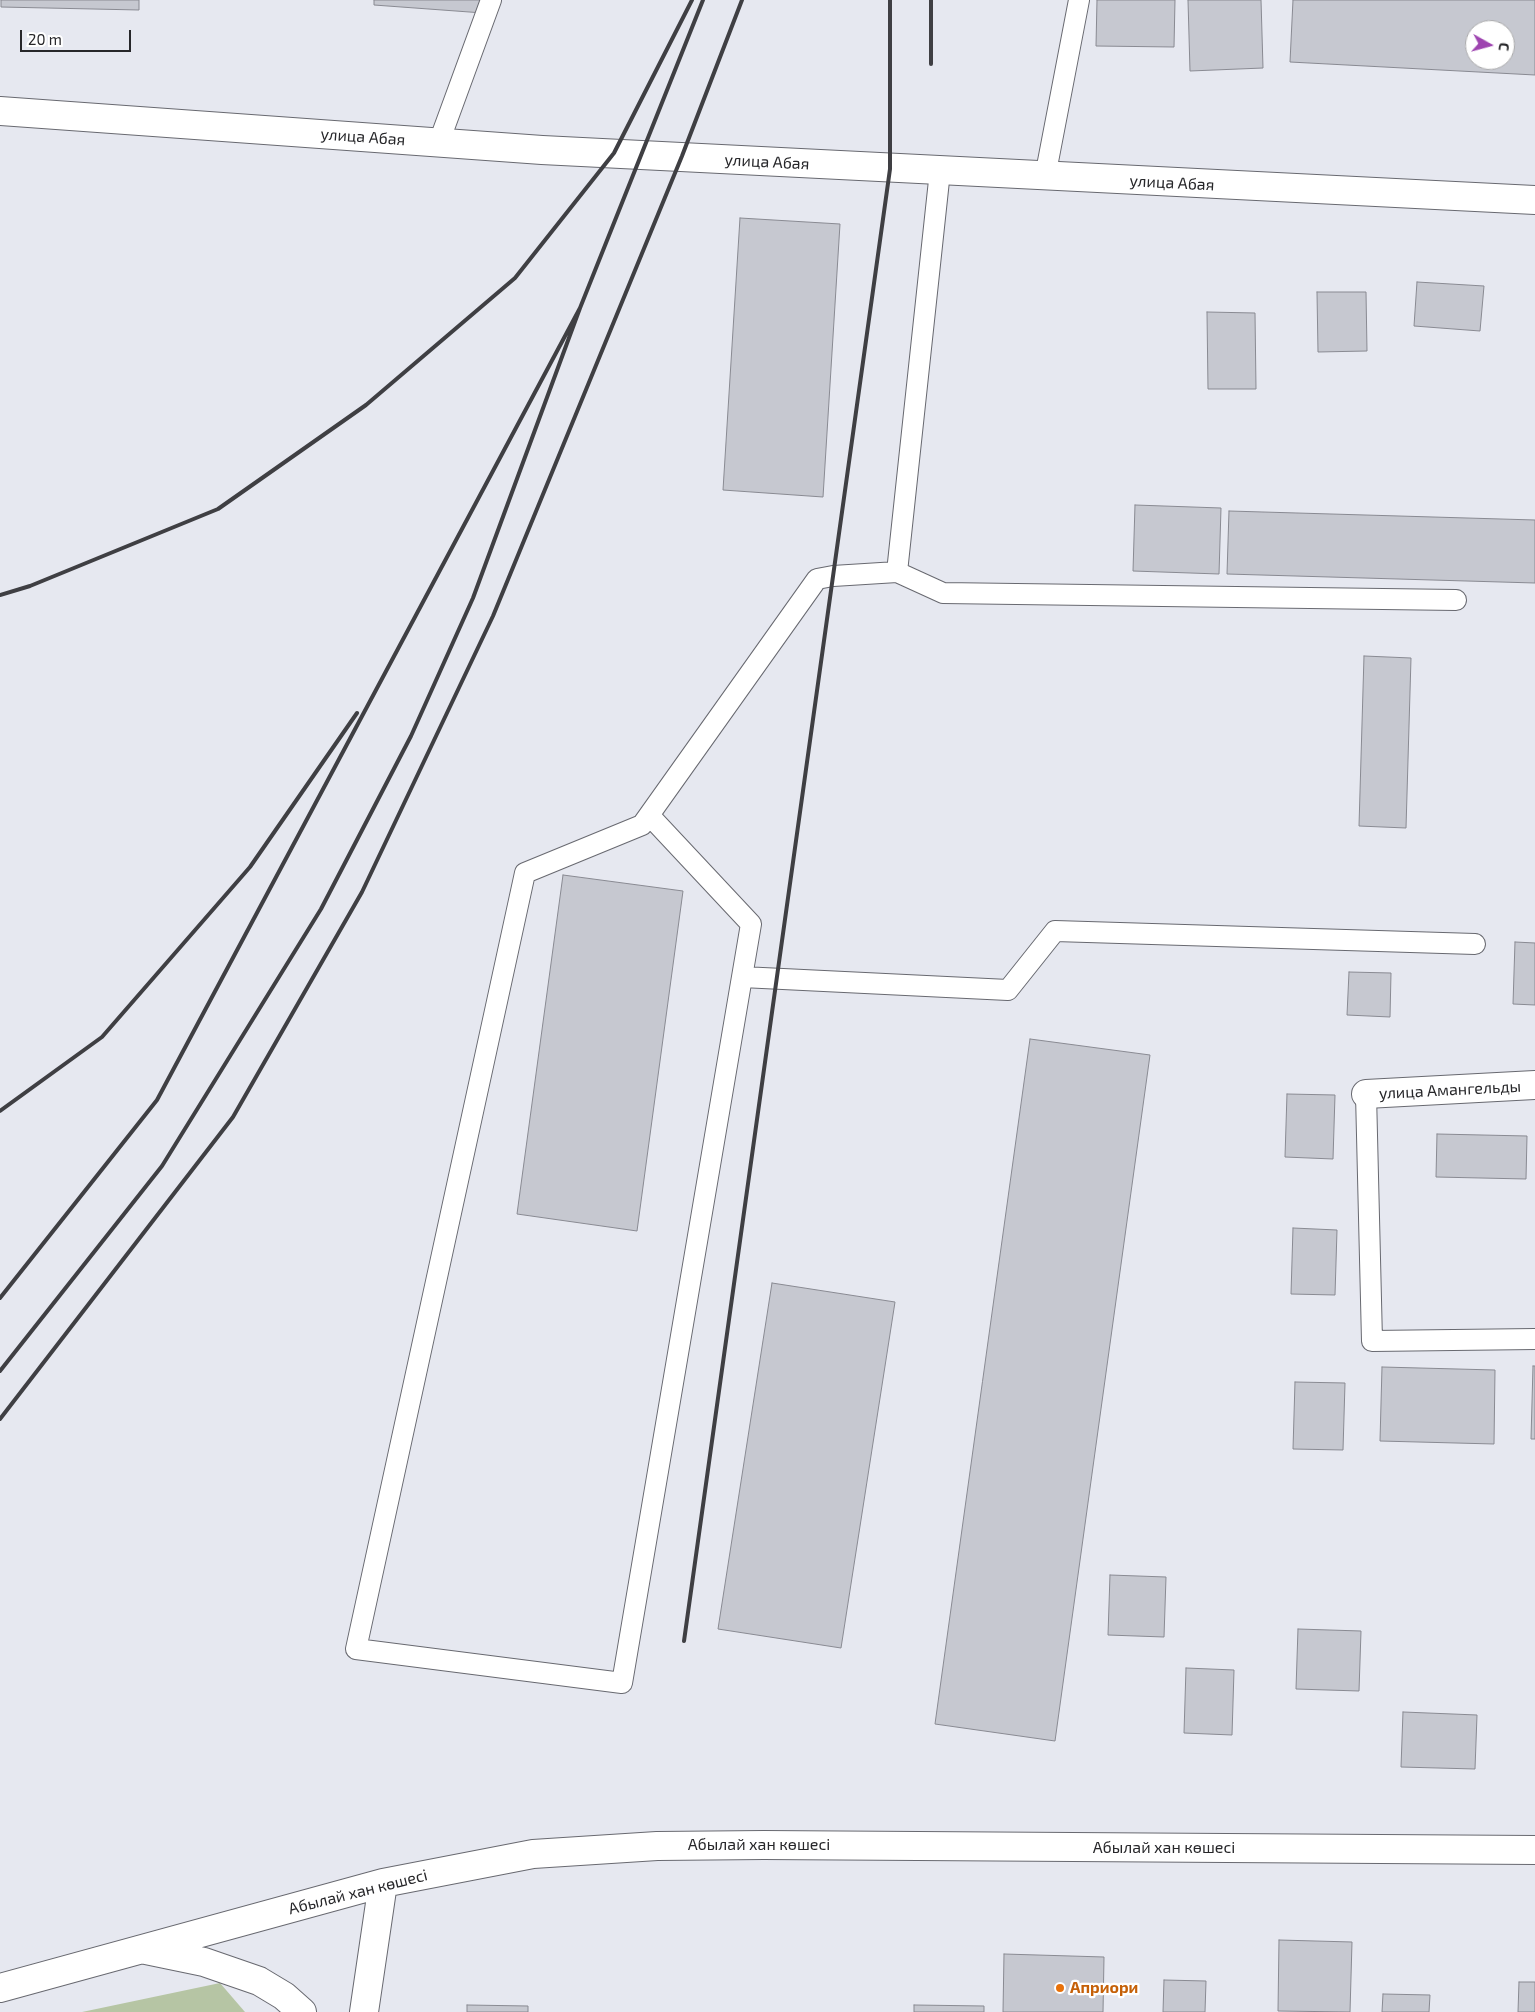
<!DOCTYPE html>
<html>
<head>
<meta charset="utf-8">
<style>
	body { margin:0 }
	#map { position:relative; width:1535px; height:2012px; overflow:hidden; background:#e6e8f0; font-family:"Exo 2",sans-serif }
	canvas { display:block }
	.north { position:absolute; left:1465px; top:20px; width:50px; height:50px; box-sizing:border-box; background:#fff; border:1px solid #a9a9aa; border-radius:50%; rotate:97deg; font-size:14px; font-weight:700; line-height:20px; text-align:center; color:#27272a }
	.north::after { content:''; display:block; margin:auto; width:18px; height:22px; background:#9e44b0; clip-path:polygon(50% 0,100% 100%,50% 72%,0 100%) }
	.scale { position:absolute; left:20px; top:30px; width:111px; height:22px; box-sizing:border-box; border:2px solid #27272a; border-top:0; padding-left:6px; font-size:15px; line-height:18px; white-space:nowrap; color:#27272a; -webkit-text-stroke:4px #fff; paint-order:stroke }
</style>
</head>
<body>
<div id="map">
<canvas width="1535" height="2012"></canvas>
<div class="north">С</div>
<div class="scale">20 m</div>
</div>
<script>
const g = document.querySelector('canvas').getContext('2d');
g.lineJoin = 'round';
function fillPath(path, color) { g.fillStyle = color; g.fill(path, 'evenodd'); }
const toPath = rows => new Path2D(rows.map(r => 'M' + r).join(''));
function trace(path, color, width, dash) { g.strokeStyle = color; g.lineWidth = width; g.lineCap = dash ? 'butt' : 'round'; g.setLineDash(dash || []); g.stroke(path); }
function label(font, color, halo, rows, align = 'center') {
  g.font = font + ' "Exo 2",sans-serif'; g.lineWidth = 4.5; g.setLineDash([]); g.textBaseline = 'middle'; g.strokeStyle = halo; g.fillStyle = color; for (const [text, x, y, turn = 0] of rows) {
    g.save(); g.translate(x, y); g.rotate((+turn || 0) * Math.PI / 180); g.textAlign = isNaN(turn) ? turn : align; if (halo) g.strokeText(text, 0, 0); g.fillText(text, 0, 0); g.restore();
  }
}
const green = toPath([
	[220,1983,245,2012,82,2012]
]);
const building = toPath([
	[1,0,139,0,139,10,1,7,1,0],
	[374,0,484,0,483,13,374,5,374,0],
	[1097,0,1175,0,1174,47,1096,46,1097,0],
	[1188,0,1261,0,1263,68,1190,71,1188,0],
	[1293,0,1535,0,1535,75,1290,62,1293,0],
	[1475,30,1505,30,1505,60,1475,60,1475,30],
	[740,218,840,224,823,497,723,490,740,218],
	[1417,282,1484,286,1480,331,1414,326,1417,282],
	[1317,292,1366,292,1367,351,1318,352,1317,292],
	[1207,312,1255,313,1256,389,1208,389,1207,312],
	[1135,505,1221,508,1219,574,1133,571,1135,505],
	[1229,511,1535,520,1535,583,1227,574,1229,511],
	[1364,656,1411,658,1406,828,1359,826,1364,656],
	[563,875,683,891,637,1231,517,1214,563,875],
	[1515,942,1535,943,1535,1005,1513,1004,1515,942],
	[1349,972,1391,973,1390,1017,1347,1015,1349,972],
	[1030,1039,1150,1055,1055,1741,935,1724,1030,1039],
	[1287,1094,1335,1095,1333,1159,1285,1157,1287,1094],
	[1437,1134,1527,1136,1526,1179,1436,1177,1437,1134],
	[1293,1228,1337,1230,1335,1295,1291,1294,1293,1228],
	[772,1283,895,1302,841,1648,718,1629,772,1283],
	[1533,1366,1535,1366,1535,1439,1531,1439,1533,1366],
	[1382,1367,1495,1370,1494,1444,1380,1441,1382,1367],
	[1295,1382,1345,1383,1343,1450,1293,1449,1295,1382],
	[1110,1575,1166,1577,1164,1637,1108,1635,1110,1575],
	[1298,1629,1361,1631,1359,1691,1296,1689,1298,1629],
	[1186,1668,1234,1670,1232,1735,1184,1733,1186,1668],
	[1403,1712,1477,1715,1475,1769,1401,1767,1403,1712],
	[1279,1940,1352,1942,1350,2012,1278,2011,1279,1940],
	[1004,1954,1104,1957,1103,2012,1003,2012,1004,1954],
	[1164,1980,1206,1981,1205,2012,1163,2012,1164,1980],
	[1519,1982,1535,1982,1535,2012,1518,2012,1519,1982],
	[1383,1994,1430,1995,1429,2012,1382,2012,1383,1994],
	[467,2005,528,2006,528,2012,467,2012,467,2005],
	[914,2005,984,2006,984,2012,914,2012,914,2005]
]);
const lane = toPath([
	[439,142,491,0],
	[1045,177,1079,0],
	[897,572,943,593,1456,600],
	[649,815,751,924,622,1683,356,1649,525,873,642,825,817,579,833,576,897,572,940,171],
	[742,977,1008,990,1055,931,1475,944],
	[1366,1094,1372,1341,1535,1339]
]);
const street = toPath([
	[1366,1094,1535,1085]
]);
const secondary = toPath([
	[0,111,542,150,1535,200],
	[146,1950,204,1962,259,1981,284,1996,302,2012],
	[0,1988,383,1883,533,1854,657,1846,764,1845,1535,1850],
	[364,2012,383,1883]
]);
const rail = toPath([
	[931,0,931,64],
	[580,308,703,0],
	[0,595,30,586,218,509,366,405,515,278,614,153,692,0],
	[0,1111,102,1037,250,867,357,713],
	[0,1298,157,1100,580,308,473,598,411,736,321,909,162,1166,0,1371],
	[0,1419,233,1117,362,892,493,616,682,156,742,0],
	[684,1641,890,169,890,0]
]);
const markers = [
	[1060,1988,5,"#e8710a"]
];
const streetNames = [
	["улица Абая",363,137,4],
	["улица Абая",767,162,3],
	["улица Абая",1172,183,3],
	["улица Амангельды",1450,1090,-3],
	["Абылай хан көшесі",759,1845],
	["Абылай хан көшесі",1164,1848],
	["Абылай хан көшесі",358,1892,-14]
];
const foodNames = [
	["Априори",1070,1988]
];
fillPath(green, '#b6c5a4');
fillPath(building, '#c6c8d0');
trace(building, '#898a92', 1);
trace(lane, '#686970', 22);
trace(street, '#686970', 30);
trace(secondary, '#686970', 30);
trace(lane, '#fff', 20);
trace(street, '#fff', 28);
trace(secondary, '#fff', 28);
trace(rail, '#3f3f43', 4);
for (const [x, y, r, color] of markers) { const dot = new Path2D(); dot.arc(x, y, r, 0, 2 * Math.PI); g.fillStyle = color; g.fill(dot); trace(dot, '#fff', 2); }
label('16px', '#27272a', '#fff', streetNames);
label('bold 16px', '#c56008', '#fff', foodNames, 'left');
</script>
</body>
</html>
